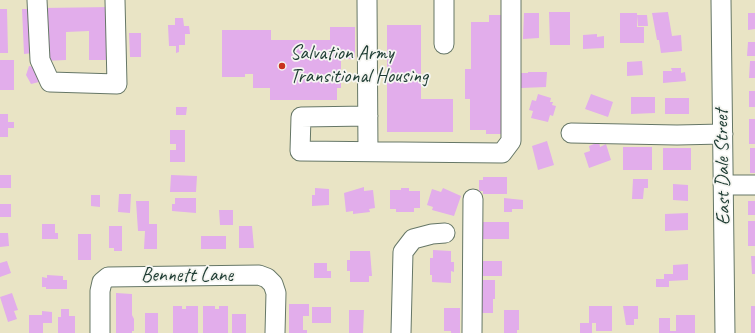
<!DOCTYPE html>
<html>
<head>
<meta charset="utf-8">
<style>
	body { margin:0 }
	canvas { display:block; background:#e9e4c5 }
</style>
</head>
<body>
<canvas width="755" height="333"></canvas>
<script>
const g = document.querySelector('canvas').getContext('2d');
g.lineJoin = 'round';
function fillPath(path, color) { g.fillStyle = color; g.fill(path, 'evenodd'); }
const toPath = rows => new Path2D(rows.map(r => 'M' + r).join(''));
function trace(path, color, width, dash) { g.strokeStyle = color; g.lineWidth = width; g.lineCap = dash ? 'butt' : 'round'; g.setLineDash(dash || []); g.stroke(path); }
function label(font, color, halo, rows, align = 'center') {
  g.font = font + ' Caveat,sans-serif'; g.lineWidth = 3.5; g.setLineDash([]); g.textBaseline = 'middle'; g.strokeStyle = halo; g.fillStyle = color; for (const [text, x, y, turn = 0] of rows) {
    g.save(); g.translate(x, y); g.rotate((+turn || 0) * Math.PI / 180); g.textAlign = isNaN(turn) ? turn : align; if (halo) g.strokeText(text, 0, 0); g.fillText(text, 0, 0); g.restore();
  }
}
const building = toPath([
	[112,7,113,60,89,60,89,31,66,32,66,60,43,61,42,8],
	[0,9,7,9,8,53,0,53],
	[22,9,31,9,33,53,24,54],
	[549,12,570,12,570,45,550,45],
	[668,12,672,36,681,35,682,51,661,53,659,40,657,40,652,13],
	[524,13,539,13,539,38,523,39],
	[620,13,637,13,637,27,644,27,644,43,620,43],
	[748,13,755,13,755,29,748,30],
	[489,15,505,15,506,134,486,134,486,130,470,130,470,99,465,99,465,69,471,69,471,22,489,22],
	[637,15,647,15,648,26,638,26],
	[175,18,183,18,184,26,189,26,190,34,185,34,185,45,179,45,179,52,176,53,176,46,169,46,168,25,175,25],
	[387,25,421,25,421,99,453,99,453,132,387,132],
	[330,27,355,27,355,59,341,59,341,88,337,88,337,100,270,100,270,88,253,88,253,74,245,74,245,77,222,77,222,30,271,30,271,40,330,40],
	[129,33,141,33,141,57,130,57],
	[597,34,597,37,604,36,604,48,583,49,583,35],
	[748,42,755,42,755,56,747,56],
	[0,60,14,60,14,90,0,90],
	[642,61,643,75,627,76,627,62],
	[750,61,755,61,755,78,749,78],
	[29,66,39,68,43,81,31,84,26,75],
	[671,68,681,68,681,73,685,72,686,81,663,83,663,71,672,71],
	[528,72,547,72,546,87,521,88,521,73,528,73],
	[749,91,755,91,755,107,749,107],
	[538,94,551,98,550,102,553,102,552,105,556,106,553,116,550,115,548,122,531,118,533,111,529,110,532,100,536,101],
	[591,94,613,102,608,117,585,109],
	[631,97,655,97,655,113,631,114],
	[665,98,689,98,689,114,665,114],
	[176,107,187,107,186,115,176,115],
	[0,114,8,114,8,122,14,122,14,128,8,128,8,137,0,137],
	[749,119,755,119,755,144,749,144],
	[170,130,185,130,185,162,170,162,170,150,176,150,176,144,170,144],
	[547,141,554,165,538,170,532,146],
	[599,142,600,147,606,144,611,160,589,168,584,153,590,151,589,146],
	[623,147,652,147,652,170,623,170],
	[663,148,691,148,691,170,663,170],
	[750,148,755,148,755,173,750,173],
	[0,175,11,175,11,188,0,188],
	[171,175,197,176,196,192,170,192],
	[483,177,507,177,507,194,483,194,483,191,479,191,479,180,483,180],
	[633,179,648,179,648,188,644,188,643,199,632,199],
	[673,184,688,185,688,201,673,200],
	[364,187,364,191,373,190,375,208,369,209,370,212,353,214,353,211,346,212,344,193],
	[315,188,329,189,329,205,312,206,312,195,315,195],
	[401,188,409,188,409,191,420,191,420,208,414,208,414,212,396,212,396,209,390,209,390,190,401,190],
	[443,188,461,196,454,216,432,210,433,207,427,205,432,189,441,192],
	[119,194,131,194,130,213,118,212],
	[91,195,100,195,100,207,91,206],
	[175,198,196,198,196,213,172,211,172,204,175,204],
	[504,198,523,200,523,209,512,209,512,212,504,212],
	[136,201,149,201,149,224,157,224,157,249,144,249,145,231,138,231],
	[748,201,755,201,755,215,748,215],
	[0,204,11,204,11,217,0,217],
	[219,210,233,210,233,225,220,225],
	[688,213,688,230,665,231,665,214],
	[748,221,755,221,755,246,748,246],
	[481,222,509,222,509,239,483,239,483,232,481,232],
	[42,224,55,224,55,233,58,233,58,239,42,239],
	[109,226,122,226,122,251,114,251,114,248,109,248],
	[239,226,252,226,254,248,239,248],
	[0,233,8,233,9,246,0,247],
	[78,234,91,234,91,260,78,260],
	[201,236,226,236,226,249,201,249],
	[433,250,451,251,451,262,454,262,454,272,451,271,451,283,432,282,432,275,430,275,430,258,433,258],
	[350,251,370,251,372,276,369,276,369,282,350,282,350,271,347,271,347,260,350,260],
	[751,256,755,256,755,274,752,274],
	[7,261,11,273,0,277,0,263],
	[483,261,502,261,502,276,483,276],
	[314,263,327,263,327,271,331,271,331,278,314,278],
	[688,264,688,280,669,281,669,287,656,287,656,279,664,279,664,274,673,274,673,265],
	[47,275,63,276,63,280,67,280,67,289,46,289,46,287,42,287,42,277,47,278],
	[480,280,495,280,495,299,493,299,493,313,481,313],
	[12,293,18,310,14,311,17,319,8,322,0,297],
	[116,293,132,294,132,315,134,319,134,331,132,331,132,333,116,333],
	[289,304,309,304,309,316,303,316,303,330,307,330,307,333,289,333],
	[173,306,182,306,182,309,186,309,186,306,198,306,198,333,173,333],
	[203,306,215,306,215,309,219,309,219,306,228,306,228,333,203,333],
	[589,306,612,306,612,331,596,331,596,323,592,323,592,333,580,333,580,323,589,323],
	[623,306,638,306,638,319,634,319,634,325,626,325],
	[751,306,755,306,755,333,751,333],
	[312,307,331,307,331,323,312,323],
	[444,308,460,308,460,333,451,333,451,331,444,331],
	[61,309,69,309,69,316,75,316,75,333,58,333,58,317,61,317],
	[349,310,364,310,363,333,349,333],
	[504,310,519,310,519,330,517,330,517,333,504,333],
	[42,311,52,312,52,323,43,323,43,333,29,333,29,315,42,315],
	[145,313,158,313,158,333,145,333],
	[232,314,246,314,246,333,232,333],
	[676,315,695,315,695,333,659,333,659,318,670,318,670,331,676,331]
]);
const minor = toPath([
	[37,0,40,60,50,82,117,84,115,0],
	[367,0,368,151],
	[444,0,444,44],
	[721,0,725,333],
	[368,116,301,117,300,151,502,153,511,141,511,0],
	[571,133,677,135,723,134],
	[723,185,755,185],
	[100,333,100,291,102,282,108,277,259,275,267,278,273,284,276,293,275,333],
	[401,333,403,252,413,239,432,234,445,233],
	[472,333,473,199]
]);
const markers = [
	[282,66,4,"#c8321e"]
];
const poiNames = [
	["Salvation Army",290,54],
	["Transitional Housing",290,77]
];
const streetNames = [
	["East Dale Street",723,167,-91],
	["Bennett Lane",187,276]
];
fillPath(building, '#e2adeb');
trace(minor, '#667767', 21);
trace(minor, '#fff', 19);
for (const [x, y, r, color] of markers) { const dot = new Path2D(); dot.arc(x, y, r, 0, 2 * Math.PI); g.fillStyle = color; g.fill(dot); trace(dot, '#f6f6f2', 1.5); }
label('20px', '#1f3d34', '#f6f6f2', poiNames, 'left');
label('20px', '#1f3d34', '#f6f6f2', streetNames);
</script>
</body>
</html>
